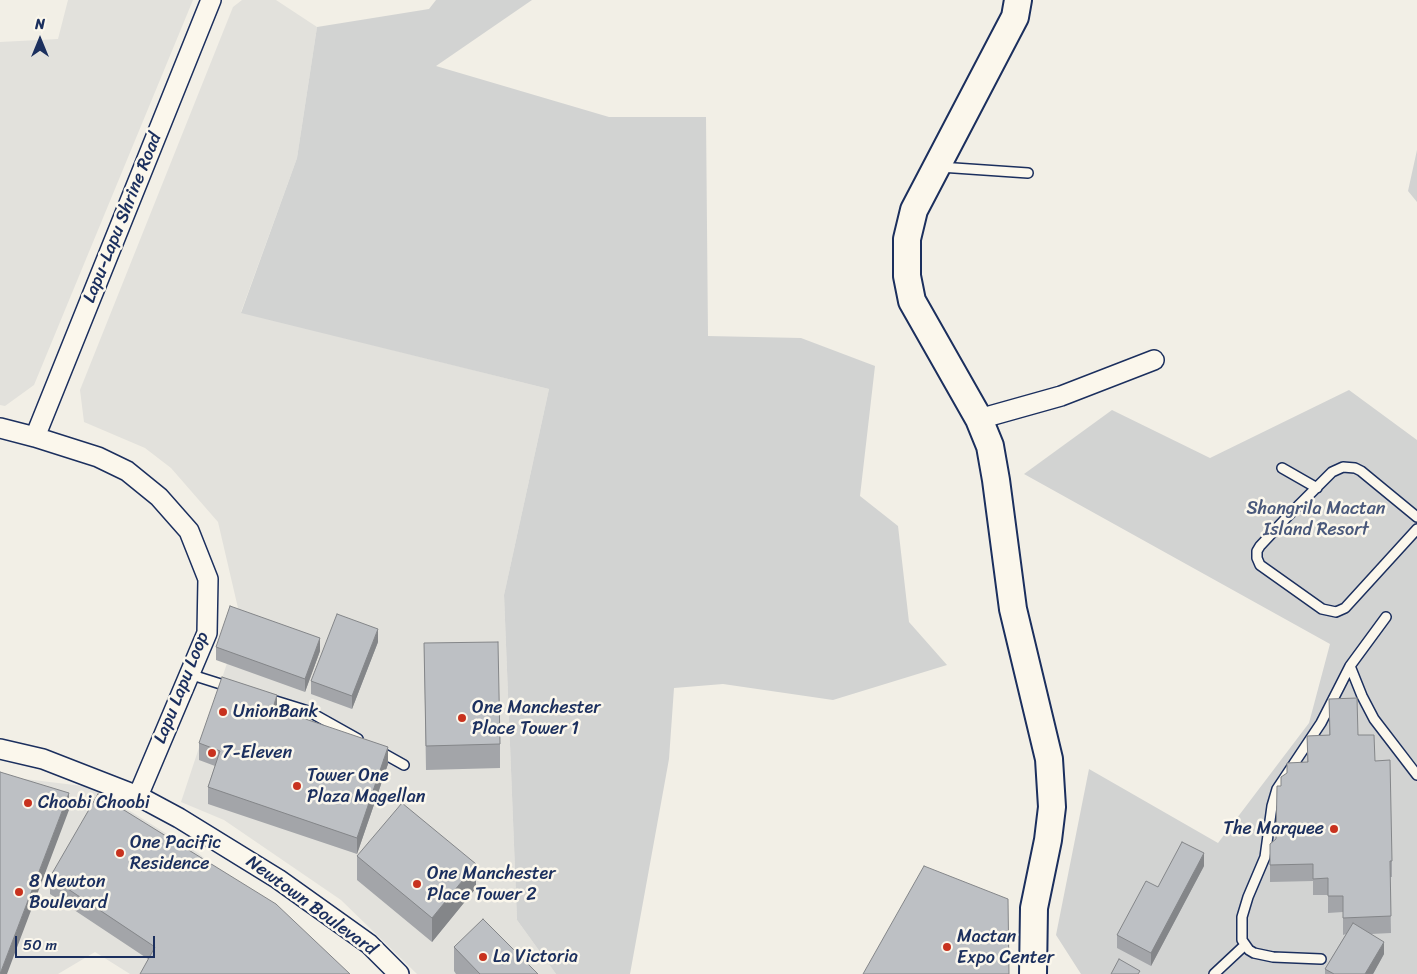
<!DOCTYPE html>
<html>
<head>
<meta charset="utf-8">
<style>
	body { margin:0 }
	#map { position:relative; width:1417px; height:974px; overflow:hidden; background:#f2efe6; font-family:Sriracha,sans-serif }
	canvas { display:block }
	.north { position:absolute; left:15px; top:15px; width:50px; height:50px; -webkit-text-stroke:4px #fbf7ec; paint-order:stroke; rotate:0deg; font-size:14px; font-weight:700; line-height:20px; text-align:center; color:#1b2f5e }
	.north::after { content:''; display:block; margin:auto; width:18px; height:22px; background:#1b2f5e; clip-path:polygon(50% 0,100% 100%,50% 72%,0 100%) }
	.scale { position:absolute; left:15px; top:936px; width:140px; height:22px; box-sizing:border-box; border:2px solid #1b2f5e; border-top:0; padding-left:6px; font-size:15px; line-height:18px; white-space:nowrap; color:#1b2f5e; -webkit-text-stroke:4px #fbf7ec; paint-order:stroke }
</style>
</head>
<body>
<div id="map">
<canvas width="1417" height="974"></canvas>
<div class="north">N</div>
<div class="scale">50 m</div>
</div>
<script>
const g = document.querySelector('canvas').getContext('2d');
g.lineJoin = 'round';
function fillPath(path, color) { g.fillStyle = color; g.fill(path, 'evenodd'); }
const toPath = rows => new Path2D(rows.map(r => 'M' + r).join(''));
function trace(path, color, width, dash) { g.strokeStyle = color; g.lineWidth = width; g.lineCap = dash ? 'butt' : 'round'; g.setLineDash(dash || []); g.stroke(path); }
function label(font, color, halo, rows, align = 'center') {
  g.font = font + ' Sriracha,sans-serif'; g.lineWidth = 5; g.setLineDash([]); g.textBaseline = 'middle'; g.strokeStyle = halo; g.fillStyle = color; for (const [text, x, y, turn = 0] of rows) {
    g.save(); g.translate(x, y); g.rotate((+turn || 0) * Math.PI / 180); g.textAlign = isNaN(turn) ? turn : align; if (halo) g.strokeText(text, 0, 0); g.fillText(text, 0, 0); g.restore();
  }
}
const built = toPath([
	[68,0,193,0,34,385,5,406,0,405,0,42,58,39],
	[242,0,276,0,317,27,297,158,241,312,549,389,504,595,517,920,556,974,417,974,341,900,224,820,181,802,241,621,218,522,171,468,145,448,84,422,80,390,233,7],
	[0,776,91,787,198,853,347,974,130,974,95,952,58,974,0,974]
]);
const green = toPath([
	[436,0,532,0,436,66,609,117,706,117,708,336,801,338,875,366,860,496,898,526,909,622,947,665,833,700,723,684,674,688,669,759,630,974,556,974,517,920,504,595,549,389,241,313,297,158,317,27,429,9],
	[1417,150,1417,202,1408,191],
	[1349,390,1417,440,1417,974,1081,974,1056,935,1089,769,1218,843,1309,723,1330,644,1024,474,1112,410,1210,458]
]);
const lane = toPath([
	[940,167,1028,173],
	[1282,468,1317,488],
	[1417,517,1361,471,1355,468,1343,467,1332,472,1289,515,1260,546,1257,551,1257,558,1260,565,1322,609,1336,612,1345,608,1417,529],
	[1350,666,1362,696,1374,719,1417,775],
	[189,674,230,687],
	[266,698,308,711,358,739],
	[379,751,404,765],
	[1321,959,1273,957,1254,953,1249,950,1242,940,1242,917,1248,897,1265,857,1272,806,1277,789,1321,723,1350,666,1386,617],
	[1214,974,1245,945]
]);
const street = toPath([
	[979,419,1061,396,1154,360],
	[0,428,35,437,98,457,127,471,159,497,189,531,208,579,207,633,138,796],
	[35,437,211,0],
	[0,749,43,759,138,796,179,818,278,879,369,944,399,974]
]);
const secondary = toPath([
	[1018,0,1015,17,914,210,907,239,907,276,912,301,979,419,990,446,996,480,1013,609,1049,759,1052,807,1048,840,1034,908,1033,974]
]);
const wall = toPath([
	[378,642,352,709,311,694,311,681],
	[424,643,500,744,500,768,426,770],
	[216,647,320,651,305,692,216,660],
	[1329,699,1358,735,1375,761,1392,861,1392,877,1390,877,1391,933,1371,934,1384,954,1373,974,1325,974,1325,969,1346,934,1343,935,1343,912,1328,913,1328,895,1313,895,1313,881,1270,882,1270,844,1276,839,1281,786,1307,762,1307,736,1329,735],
	[277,710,388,764,357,854,208,804,208,787,215,766,199,760,199,743],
	[357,856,476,888,432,942,357,880],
	[1204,866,1151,966,1117,948,1117,935,1158,887],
	[50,877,350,974,148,959,50,894],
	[454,947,538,974,456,974,454,971]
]);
const shadedWall = toPath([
	[378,629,378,642,352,709,352,696],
	[320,638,320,651,305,692,305,679],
	[277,695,277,712,273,708],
	[388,747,388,764,357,854,357,838],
	[69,793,69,810,7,974,0,974],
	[1204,853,1204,866,1151,966,1151,953],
	[476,864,476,888,432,942,432,918],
	[1384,942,1384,954,1373,974,1365,974]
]);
const building = toPath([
	[230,606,320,638,305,679,216,647,230,606],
	[337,614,378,629,352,696,311,681,337,614],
	[498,642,500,744,426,746,424,643,498,642],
	[222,677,277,695,273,708,388,747,357,838,208,787,220,751,199,743,222,677],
	[1357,698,1358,735,1374,735,1375,761,1390,760,1392,861,1390,861,1391,916,1343,918,1343,896,1328,896,1328,878,1313,879,1313,864,1270,865,1270,844,1276,839,1277,786,1281,786,1281,777,1287,773,1287,763,1308,762,1307,736,1330,735,1329,699,1357,698],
	[0,772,69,793,0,974,0,772],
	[98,794,276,904,350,974,140,974,155,947,50,877,98,794],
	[402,803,476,864,432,918,357,856,402,803],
	[1182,842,1204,853,1151,953,1117,935,1146,881,1158,887,1182,842],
	[924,866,1008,899,1009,974,863,974,924,866],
	[483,919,538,974,480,974,454,947,483,919],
	[1353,923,1384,942,1365,974,1334,974,1325,969,1353,923],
	[1119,959,1140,971,1138,974,1111,974,1119,959]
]);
const markers = [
	[223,712,5,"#c8321e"],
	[462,718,5,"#c8321e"],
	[212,753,5,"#c8321e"],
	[297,786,5,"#c8321e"],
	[28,803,5,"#c8321e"],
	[1334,829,5,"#c8321e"],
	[120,853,5,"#c8321e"],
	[417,884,5,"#c8321e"],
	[19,892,5,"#c8321e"],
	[947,947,5,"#c8321e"],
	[483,957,5,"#c8321e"]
];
const streetNames = [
	["Lapu-Lapu Shrine Road",123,218,-68],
	["Lapu Lapu Loop",182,688,-68],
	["Newtown Boulevard",311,906,36]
];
const parkNames = [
	["Shangrila Mactan",1316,509],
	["Island Resort",1316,530]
];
const poiNames = [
	["One Manchester",472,708],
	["Place Tower 1",472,729],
	["UnionBank",233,712],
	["7-Eleven",222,753],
	["Tower One",307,776],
	["Plaza Magellan",307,797],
	["Choobi Choobi",38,803],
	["The Marquee",1324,829,"right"],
	["One Pacific",130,843],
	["Residence",130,864],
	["One Manchester",427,874],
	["Place Tower 2",427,895],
	["8 Newton",29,882],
	["Boulevard",29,903],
	["Mactan",957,937],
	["Expo Center",957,958],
	["La Victoria",493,957]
];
fillPath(built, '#e2e1dc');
fillPath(green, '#d2d3d2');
trace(lane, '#1b2f5e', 12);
trace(street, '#1b2f5e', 22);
trace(secondary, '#1b2f5e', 30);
trace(lane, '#fbf7ec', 9);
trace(street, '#fbf7ec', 19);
trace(secondary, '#fbf7ec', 26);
fillPath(wall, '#a3a5a9');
fillPath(shadedWall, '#848689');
fillPath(building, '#bdc0c4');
trace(building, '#848689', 1);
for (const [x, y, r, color] of markers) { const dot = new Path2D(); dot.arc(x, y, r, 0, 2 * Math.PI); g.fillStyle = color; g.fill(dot); trace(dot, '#fbf7ec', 2); }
label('18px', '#1b2f5e', '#fbf7ec', streetNames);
label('18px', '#49587b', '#fbf7ec', parkNames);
label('18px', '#1b2f5e', '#fbf7ec', poiNames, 'left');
</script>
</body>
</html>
